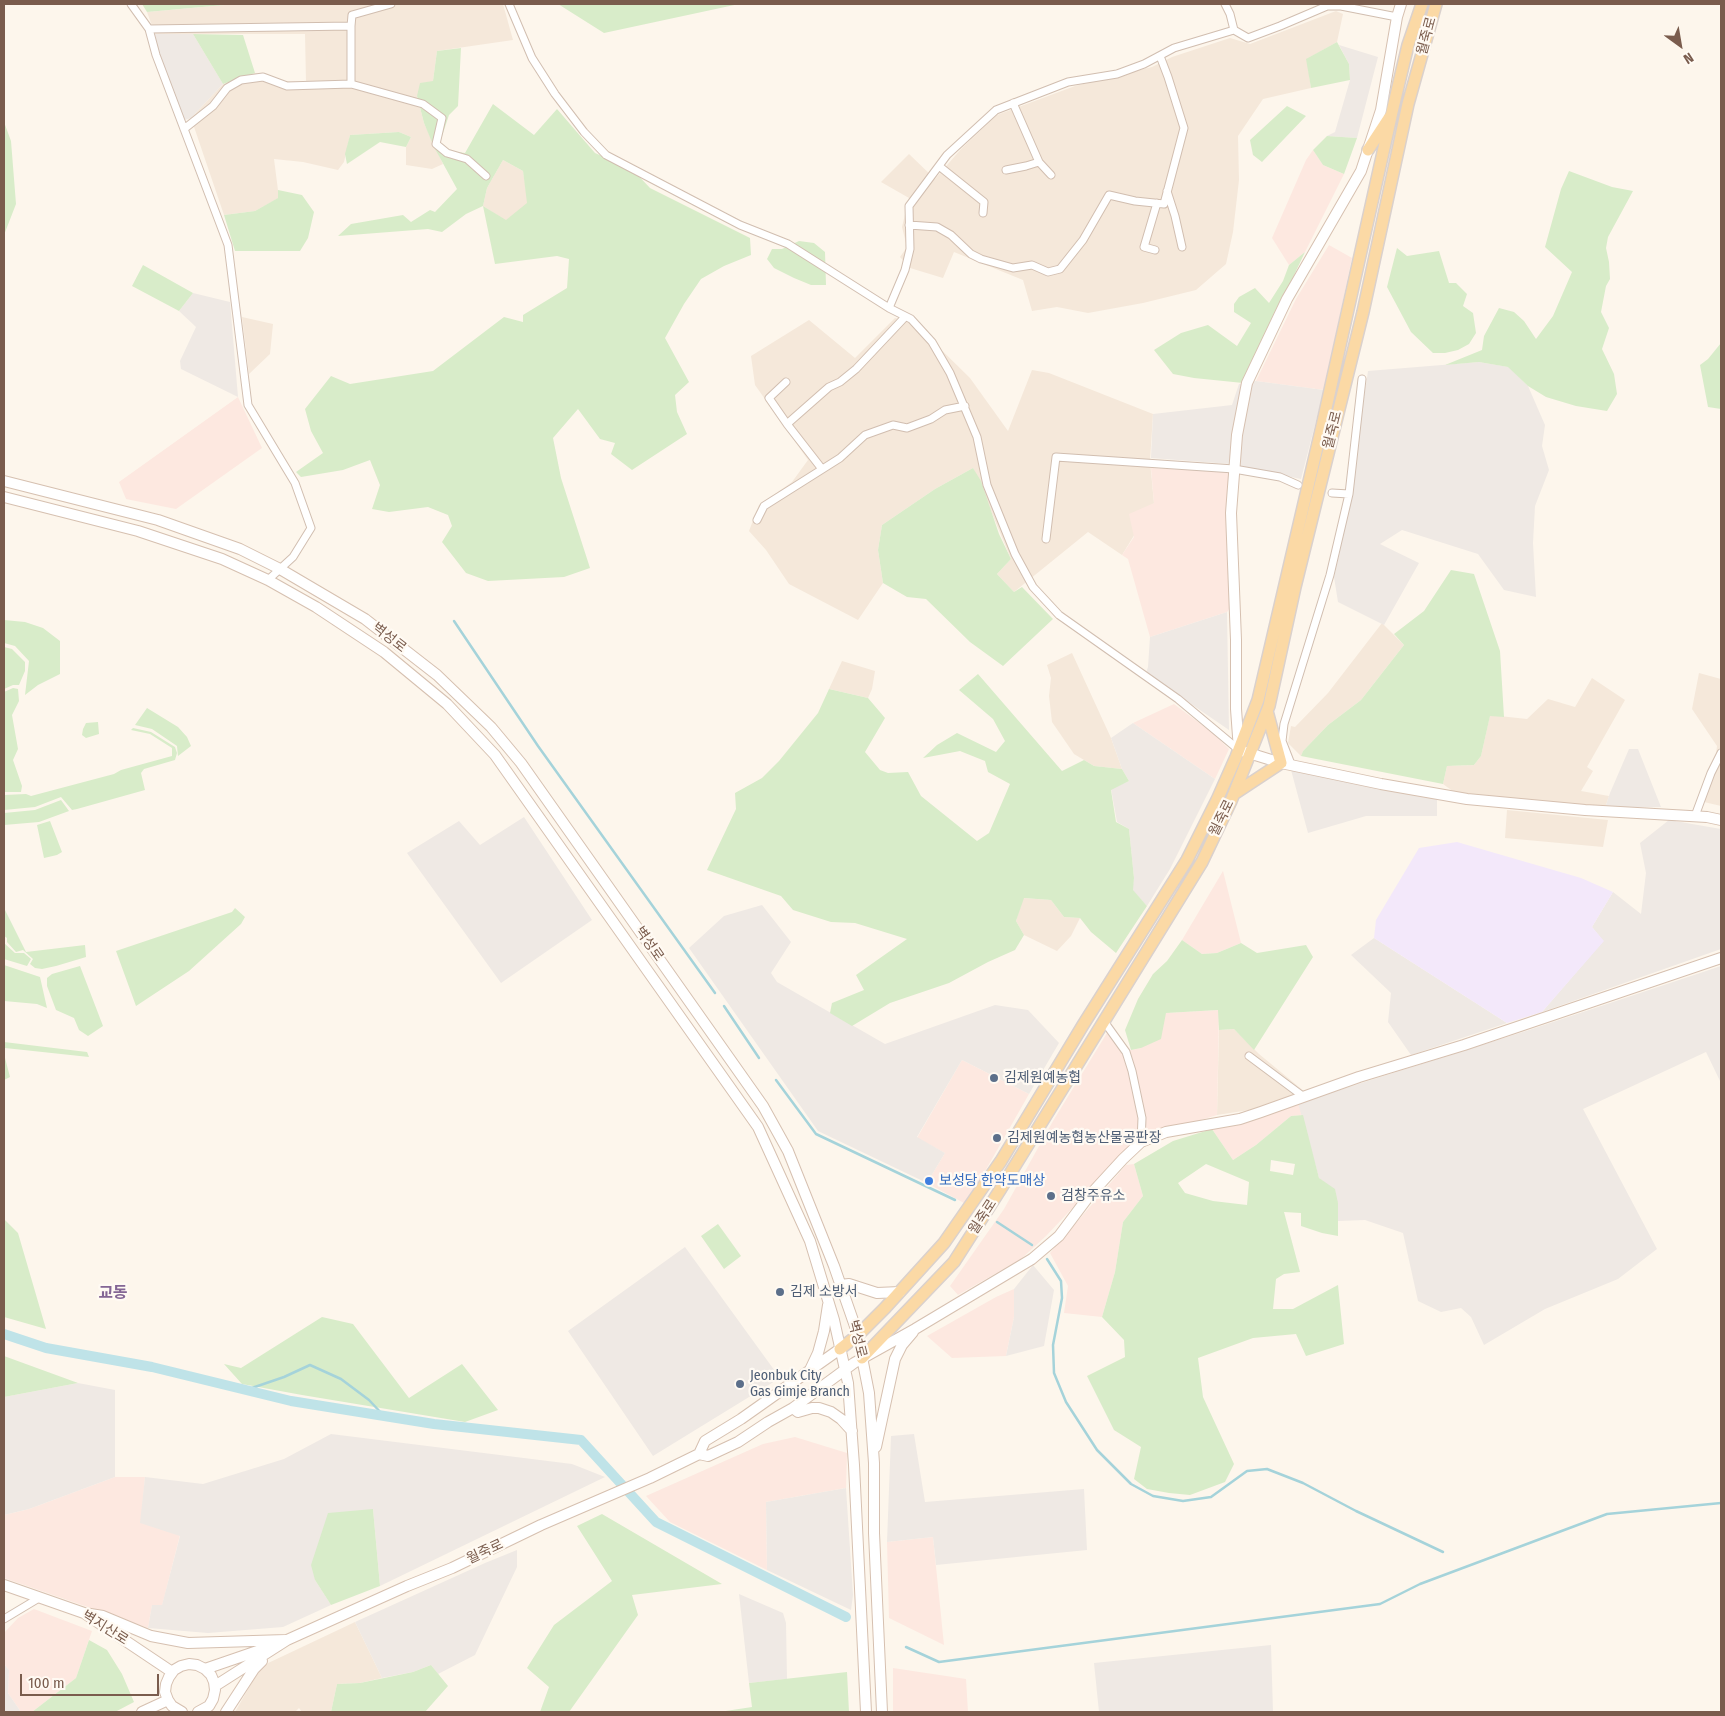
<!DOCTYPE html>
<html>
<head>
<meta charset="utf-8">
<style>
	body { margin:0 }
	#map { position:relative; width:1725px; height:1716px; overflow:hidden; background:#fdf6ec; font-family:"Fira Sans Condensed",sans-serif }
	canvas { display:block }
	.frame { position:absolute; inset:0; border:5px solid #7a5c4d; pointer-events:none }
	.north { position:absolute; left:1655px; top:20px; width:50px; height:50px; -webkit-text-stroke:4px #fffaf3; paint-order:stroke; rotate:148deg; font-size:14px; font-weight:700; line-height:20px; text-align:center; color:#7a5c4d }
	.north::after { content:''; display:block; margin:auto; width:18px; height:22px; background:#7a5c4d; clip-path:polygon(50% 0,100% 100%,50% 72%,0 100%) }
	.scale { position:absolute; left:20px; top:1674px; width:139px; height:22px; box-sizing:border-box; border:2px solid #7a5c4d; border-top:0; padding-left:6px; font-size:15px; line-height:18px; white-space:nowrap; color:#7a5c4d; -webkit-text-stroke:4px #fffaf3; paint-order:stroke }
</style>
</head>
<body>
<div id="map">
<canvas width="1725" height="1716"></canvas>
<div class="frame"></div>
<div class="north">N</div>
<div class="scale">100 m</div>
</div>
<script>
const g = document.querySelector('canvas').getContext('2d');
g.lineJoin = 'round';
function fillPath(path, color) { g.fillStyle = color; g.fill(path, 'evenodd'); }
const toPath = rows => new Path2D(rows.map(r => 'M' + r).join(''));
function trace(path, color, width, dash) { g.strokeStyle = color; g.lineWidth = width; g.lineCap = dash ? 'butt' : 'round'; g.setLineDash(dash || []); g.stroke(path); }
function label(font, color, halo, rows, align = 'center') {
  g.font = font + ' "Fira Sans Condensed","Noto Sans KR",sans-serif'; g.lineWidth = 4.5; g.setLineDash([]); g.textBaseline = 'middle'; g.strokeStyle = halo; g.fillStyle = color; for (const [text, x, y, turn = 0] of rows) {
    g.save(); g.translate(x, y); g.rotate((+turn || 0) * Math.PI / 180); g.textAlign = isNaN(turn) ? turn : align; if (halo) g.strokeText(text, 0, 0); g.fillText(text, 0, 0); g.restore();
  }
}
const residential = toPath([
	[235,4,503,4,513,40,437,51,433,81,417,96,424,123,443,164,432,169,406,165,406,147,411,137,399,132,350,135,344,162,338,170,303,162,274,159,279,198,255,211,224,215,191,118,223,84,255,73,283,81,306,82,305,34,155,34,147,12],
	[1336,11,1343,14,1337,42,1307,59,1311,88,1263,99,1238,136,1239,180,1233,232,1226,264,1196,290,1143,303,1088,313,1057,307,1032,311,1023,280,954,252,943,278,910,268,900,257,907,247,902,227,909,198,881,182,909,154,935,179,961,149,997,115,1075,86,1152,67,1172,57,1230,38,1250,44],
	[503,160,523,171,528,204,506,221,483,206,487,188],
	[242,317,273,324,270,354,249,374],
	[895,318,913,322,970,378,1008,431,1032,370,1049,373,1153,414,1150,461,1154,503,1122,555,1088,532,1014,592,997,574,1011,559,973,468,935,489,882,525,878,550,883,583,858,620,789,584,766,550,749,531,759,505,792,482,808,460,755,385,751,356,809,320,855,358],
	[1382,623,1404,645,1361,700,1328,725,1303,751,1301,756,1288,743,1291,726,1295,727,1328,693],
	[1072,653,1111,738,1122,769,1094,766,1074,754,1052,722,1049,696,1051,678,1047,665],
	[842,661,875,671,872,689,868,698,829,689],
	[1699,673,1721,679,1721,806,1704,802,1696,804,1716,754,1717,746,1692,709],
	[1592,678,1625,700,1587,767,1593,771,1581,791,1609,796,1605,808,1566,803,1478,796,1454,792,1443,784,1447,766,1474,765,1481,756,1490,715,1527,719,1548,699,1575,707],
	[1507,810,1608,820,1603,847,1505,838],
	[1023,898,1051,900,1064,917,1080,918,1071,936,1057,951,1024,935,1016,921],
	[1234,1029,1259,1054,1305,1092,1256,1109,1217,1115,1219,1030],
	[355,1622,382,1678,360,1683,337,1684,331,1712,302,1712,299,1708,295,1712,235,1712,255,1677,264,1665]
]);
const commercial = toPath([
	[1313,150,1323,165,1344,174,1305,252,1289,265,1272,238,1306,160],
	[1329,245,1352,258,1324,390,1256,381,1296,299],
	[238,397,262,448,176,509,126,499,119,482],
	[1151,468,1231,472,1230,608,1227,612,1150,637,1128,559,1122,555,1134,537,1129,514,1154,503],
	[1174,704,1214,734,1229,749,1215,779,1133,723],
	[1223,871,1241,943,1217,953,1202,954,1182,940],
	[1219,1010,1217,1115,1137,1140,1046,1236,1021,1259,958,1295,950,1286,1004,1209,1053,1121,1107,1033,1120,1050,1131,1050,1141,1048,1166,1013],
	[962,1060,1029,1094,984,1173,964,1203,927,1183,945,1153,917,1138],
	[1298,1103,1303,1115,1291,1116,1256,1145,1233,1160,1212,1129],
	[1134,1164,1143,1196,1123,1222,1115,1272,1102,1317,1064,1313,1068,1286,1050,1253,1126,1165],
	[1014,1289,1014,1317,1006,1356,952,1358,927,1336,996,1297],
	[795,1437,847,1453,846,1488,766,1502,767,1570,670,1522,646,1496,763,1444],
	[115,1477,145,1477,141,1522,180,1535,162,1606,152,1605,148,1628,4,1578,4,1515,29,1509],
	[933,1537,944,1645,889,1618,887,1542],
	[34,1609,92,1631,76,1678,32,1712,21,1712,8,1693,9,1670,4,1664,4,1633,18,1618],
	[893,1668,966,1679,968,1712,893,1712]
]);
const industrial = toPath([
	[155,34,193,34,223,84,191,118,185,120,158,52],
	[1339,45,1378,57,1357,138,1327,136,1335,132,1350,80,1349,64],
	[193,293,230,302,238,397,181,369,180,361,196,327,179,311],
	[1479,362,1509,367,1528,386,1545,425,1542,446,1549,470,1535,506,1533,543,1536,597,1504,590,1478,554,1402,530,1380,544,1419,563,1384,625,1338,602,1334,577,1344,532,1368,371],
	[1256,381,1324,390,1301,479,1230,464,1151,458,1153,414,1232,405,1239,384],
	[1227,612,1229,730,1146,673,1148,667,1150,637],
	[1133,723,1215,779,1170,869,1147,906,1132,890,1134,878,1129,829,1117,822,1111,789,1129,781,1122,769,1111,738],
	[1629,749,1638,749,1661,807,1605,808,1610,793],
	[1291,770,1437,799,1437,816,1366,816,1308,833],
	[524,817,592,920,501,983,407,853,459,821,480,845],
	[1669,820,1721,829,1721,949,1542,1012,1603,941,1592,927,1613,892,1641,914,1646,873,1640,843],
	[762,905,791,942,771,973,777,982,885,1044,995,1005,1028,1010,1059,1043,1029,1094,962,1060,917,1137,945,1153,927,1183,818,1131,689,948,724,916],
	[1374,938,1507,1023,1411,1055,1388,1022,1391,993,1351,955],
	[1721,966,1721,1083,1706,1052,1583,1109,1657,1249,1618,1279,1545,1309,1484,1345,1471,1317,1461,1308,1441,1312,1418,1301,1403,1233,1365,1220,1338,1221,1338,1203,1319,1178,1298,1103,1529,1030],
	[685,1247,780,1378,653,1456,568,1331],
	[1033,1265,1054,1290,1044,1346,1006,1356,1014,1317,1014,1289],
	[78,1383,115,1390,115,1477,29,1509,4,1515,4,1397],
	[331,1434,572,1464,605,1477,380,1586,373,1509,315,1580,331,1605,283,1627,208,1633,148,1628,152,1605,162,1605,180,1536,140,1523,145,1477,203,1484,284,1459],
	[914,1434,925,1502,1084,1489,1087,1550,936,1565,933,1537,887,1542,891,1436],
	[846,1488,853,1595,851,1610,767,1570,766,1502],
	[517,1550,517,1567,475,1655,438,1674,431,1665,413,1672,382,1678,355,1622,485,1563],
	[739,1594,783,1613,786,1623,787,1679,749,1683],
	[1271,1645,1273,1712,1099,1712,1094,1663],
	[4,1664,9,1670,8,1693,21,1712,4,1712]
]);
const education = toPath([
	[1457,842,1581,878,1613,892,1592,927,1604,941,1542,1012,1507,1023,1374,938,1376,920,1419,848]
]);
const green = toPath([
	[142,4,235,4,147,12],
	[558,4,739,4,604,33],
	[193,34,243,35,255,73,223,84],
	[1337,42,1349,64,1350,80,1311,88,1306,59],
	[461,48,458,106,449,115,440,142,451,151,465,153,493,104,534,135,557,109,595,153,632,169,650,188,750,238,751,255,724,266,701,279,684,304,665,338,689,382,675,395,677,412,687,434,632,470,611,454,615,443,600,439,578,409,553,438,561,478,590,568,564,577,488,581,466,573,442,542,452,526,448,515,428,507,389,512,372,509,380,485,370,460,343,470,301,477,296,472,323,453,311,431,305,409,331,376,350,384,433,371,504,317,523,322,523,315,567,288,569,259,557,256,495,264,483,206,466,214,442,232,428,229,338,236,351,224,403,215,411,222,430,210,435,212,457,189,434,147,424,123,417,96,420,83,433,81,437,51],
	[503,160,523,171,527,203,506,220,483,206,487,188],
	[1287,106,1306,116,1262,162,1253,155,1250,140],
	[4,122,11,141,16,204,4,235],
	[399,132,411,137,406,147,380,142,347,164,345,154,350,135],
	[1327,136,1357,138,1344,174,1323,165,1313,150],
	[1569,171,1612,187,1633,191,1608,237,1606,248,1609,262,1610,279,1606,286,1601,312,1609,328,1602,349,1614,374,1617,394,1607,411,1576,406,1546,397,1528,386,1508,367,1479,362,1445,365,1482,350,1484,336,1499,308,1514,312,1524,321,1536,339,1553,316,1572,272,1545,247,1561,189],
	[278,190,302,195,314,212,308,238,300,251,235,251,224,215,255,211,278,198],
	[799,241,814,243,825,252,826,285,811,285,794,278,774,268,767,259,772,249,782,249],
	[1397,248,1407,256,1439,251,1449,283,1456,283,1467,294,1463,306,1473,313,1476,333,1469,344,1458,350,1445,353,1433,353,1411,332,1387,287],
	[1305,252,1243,383,1194,378,1173,374,1154,350,1181,333,1208,325,1237,346,1251,323,1234,312,1234,304,1239,297,1255,288,1269,303,1283,281,1289,265],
	[143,265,193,293,179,311,132,286],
	[1721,343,1721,409,1708,407,1700,365,1708,359],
	[973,468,981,481,999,534,1011,559,997,574,1014,592,1022,587,1053,619,1003,666,970,642,926,599,907,597,883,583,878,550,882,525,935,489],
	[1451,570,1474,574,1500,651,1504,717,1490,716,1481,756,1474,765,1447,766,1443,784,1301,756,1303,751,1328,725,1361,700,1404,645,1394,634,1424,611],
	[4,620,25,622,43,628,60,641,60,674,38,685,25,695,29,661,15,646,4,643],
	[4,647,12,649,25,662,25,671,19,685,13,685,4,689],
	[978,674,1062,771,1084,760,1094,766,1122,769,1129,781,1111,790,1116,822,1129,829,1134,878,1133,890,1147,906,1116,953,1091,932,1080,918,1064,917,1051,900,1024,898,1016,921,1024,935,1015,950,988,962,949,983,890,1003,852,1026,830,1013,832,1003,864,990,856,975,907,939,855,923,831,922,793,910,781,896,707,870,736,809,735,793,762,778,779,761,818,713,829,689,868,698,885,718,865,752,880,770,888,773,908,772,921,796,977,841,989,833,1010,784,988,772,985,761,960,751,923,758,937,745,957,733,996,752,1005,741,993,719,959,690],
	[13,688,18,689,19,701,12,715,18,749,13,760,22,786,21,792,4,792,4,692],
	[147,708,178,727,187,737,191,746,178,756,177,746,152,729,135,725],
	[98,722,99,734,86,738,82,735,83,729,86,723],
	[133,728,151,732,175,747,177,753,175,760,144,769,141,773,145,790,77,809,72,810,61,797,35,807,4,810,4,795,26,794,31,796,114,774,121,770,172,756,172,748,150,734,131,730],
	[61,800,69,811,39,822,4,825,4,813,35,810],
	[50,821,62,852,57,855,44,858,37,825],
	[4,908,26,952,85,945,86,957,56,966,42,969,35,968,30,964,33,959,23,950,16,952,7,942,7,938,4,936],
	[235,908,245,917,241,924,189,971,136,1006,116,951,232,912],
	[4,939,5,939,4,943,15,953,24,953,31,959,27,966,4,959],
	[1182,940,1202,954,1217,953,1241,943,1257,953,1306,945,1313,957,1254,1050,1234,1029,1219,1030,1218,1010,1166,1013,1161,1039,1141,1048,1131,1050,1125,1030,1138,999,1153,974,1167,961],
	[4,965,40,977,47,1008,37,1004,4,1001],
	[80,966,103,1026,88,1036,79,1030,74,1018,56,1010,47,986,47,978,52,974],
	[4,1042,87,1052,89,1057,5,1048,4,1054,10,1077,4,1080],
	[1303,1115,1319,1178,1335,1189,1338,1203,1338,1236,1322,1233,1301,1226,1301,1213,1284,1212,1300,1272,1284,1274,1276,1279,1273,1309,1293,1309,1338,1285,1344,1344,1306,1356,1296,1334,1253,1338,1198,1358,1203,1397,1234,1464,1225,1482,1190,1495,1169,1493,1147,1489,1134,1479,1141,1447,1114,1430,1087,1376,1125,1357,1124,1340,1102,1317,1115,1272,1123,1222,1143,1196,1134,1164,1173,1141,1212,1129,1233,1160,1256,1145,1291,1116],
	[1271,1160,1295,1164,1293,1175,1270,1171],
	[1206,1164,1249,1182,1247,1205,1213,1201,1185,1193,1178,1183],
	[4,1219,18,1233,46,1329,4,1317],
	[718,1224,741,1256,724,1269,701,1236],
	[322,1317,353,1324,409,1398,462,1364,498,1410,465,1422,302,1395,242,1384,224,1364,241,1368],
	[4,1356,78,1383,4,1397],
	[373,1509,380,1586,331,1605,315,1580,311,1565,328,1513],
	[602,1514,722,1584,632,1595,638,1615,569,1712,540,1712,549,1687,527,1668,554,1625,612,1581,577,1526],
	[89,1640,107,1650,122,1674,134,1702,115,1712,32,1712,76,1678],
	[431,1665,448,1686,425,1712,331,1712,337,1684,360,1683,413,1672],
	[847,1672,849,1712,719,1712,752,1707,749,1683]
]);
const stream = toPath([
	[454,621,538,746,715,993],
	[724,1006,759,1058],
	[776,1080,816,1134,955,1200],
	[997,1222,1032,1245],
	[1047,1259,1061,1281,1062,1298,1053,1345,1054,1373,1066,1402,1097,1450,1131,1484,1153,1496,1183,1501,1211,1497,1247,1471,1267,1469,1303,1483,1356,1511,1443,1552],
	[246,1390,284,1377,310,1365,341,1379,369,1400,384,1416],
	[906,1647,939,1662,1380,1604,1420,1584,1607,1514,1721,1503]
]);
const canal = toPath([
	[4,1334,46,1348,152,1367,291,1401,434,1424,581,1440,656,1522,846,1617]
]);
const street = toPath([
	[131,4,149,29,156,55,228,245,248,405,295,483,311,528,293,557,268,580],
	[509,4,532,58,555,94,584,132,606,155,740,225,788,244,889,308,911,319,932,342,950,373,977,437,987,485,1015,554,1033,587,1059,615,1178,699,1239,750],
	[1225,4,1230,14,1234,30],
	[149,29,351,26],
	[351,84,351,26,352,15,391,4],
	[1013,103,1039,162,1051,175],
	[184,129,213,106,227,88,241,80,263,77,287,86,351,84,423,104,442,118,436,144,447,153,467,159,486,176],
	[939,166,984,202,983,213],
	[1006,170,1026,166,1039,162],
	[1167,191,1175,216,1182,247],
	[909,225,937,227,951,235,971,254,981,259,1013,268,1032,265,1048,272,1060,269,1083,240,1109,195,1135,201,1164,204,1184,128,1168,77,1160,56],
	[1155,250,1144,247,1157,203],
	[889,308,905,270,910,249,909,206,947,155,996,110,1068,82,1117,74,1144,64,1174,48,1234,30,1248,38,1280,26,1327,6,1341,6,1397,17],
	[786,382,769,398,787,424],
	[822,469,787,424,829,387,840,382,856,369,905,317],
	[1332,493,1349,494],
	[757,520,764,506,840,458,865,435,893,425,907,428,931,419,945,410,965,406],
	[1046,539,1056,457,1234,469,1280,477,1298,485],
	[1291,764,1282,741,1284,724,1330,575,1349,494,1362,379],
	[1695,816,1711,773,1721,753],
	[1103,1020,1126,1052,1132,1071,1142,1118,1141,1142],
	[1249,1056,1304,1097],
	[4,1619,39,1598]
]);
const secondary = toPath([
	[1401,4,1397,17,1381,110,1361,171,1287,299,1247,383,1237,435,1231,513,1236,640,1236,709,1239,750,1281,763,1381,784,1467,799,1585,810,1707,817,1721,820],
	[4,481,158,520,240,549,280,569,365,619,437,675,491,727,521,763,763,1106,788,1151,834,1266,857,1332,869,1393,874,1463,874,1533,882,1712],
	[4,497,138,531,222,559,268,580,316,607,384,652,447,704,495,755,758,1127,810,1241,834,1320,848,1383,854,1465,866,1712],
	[840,1285,849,1284,877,1293,900,1292],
	[810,1370,818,1353,824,1331,828,1305],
	[793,1408,798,1412,812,1408,819,1408,831,1412,841,1419,852,1431],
	[876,1447,895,1359,902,1345,913,1332],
	[699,1454,708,1456,738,1442,768,1422,793,1408,854,1363,915,1329,1032,1259,1059,1236,1089,1196,1123,1159,1141,1142,1166,1132,1240,1119,1261,1112,1359,1077,1464,1045,1721,958],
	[4,1585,84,1613,172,1672],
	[84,1613,103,1616,151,1636,188,1643,286,1640],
	[205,1669,272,1646],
	[215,1686,287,1640,407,1586,452,1568,541,1525,650,1478,699,1454,705,1441,741,1419,840,1349],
	[142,1712,168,1700],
	[182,1712,172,1706,168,1700,165,1692,166,1684,169,1677,174,1670,181,1666,189,1664,197,1665,205,1669,211,1675,214,1682,215,1690,213,1699,209,1706,198,1712],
	[226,1712,254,1669,262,1661]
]);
const primary = toPath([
	[1368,150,1389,118],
	[1234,794,1281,763,1267,711],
	[840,1349,858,1335,885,1308,944,1243,1001,1161,1083,1025,1187,860,1217,800,1236,757,1258,700,1322,426,1392,112,1408,45,1422,4],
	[862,1358,954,1262,1000,1190,1202,862,1231,801,1269,706,1295,587,1363,312,1408,104,1436,4]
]);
const markers = [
	[994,1078,5,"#5c6f8a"],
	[997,1138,5,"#5c6f8a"],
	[929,1181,5,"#3f7fe0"],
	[1051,1196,5,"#5c6f8a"],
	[780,1292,5,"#5c6f8a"],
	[740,1384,5,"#5c6f8a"]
];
const streetNames = [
	["월죽로",1427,36,-75],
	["월죽로",1333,430,-76],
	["벽성로",389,638,38],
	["월죽로",1222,818,-64],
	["벽성로",649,944,55],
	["월죽로",983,1217,-57],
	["벽성로",857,1339,76],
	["월죽로",485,1552,-25],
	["벽지산로",105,1628,32]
];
const serviceNames = [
	["김제원예농협",1004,1078],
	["김제원예농협농산물공판장",1007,1138],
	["검창주유소",1061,1196],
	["김제 소방서",790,1292],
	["Jeonbuk City",750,1376],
	["Gas Gimje Branch",750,1392]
];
const shopNames = [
	["보성당 한약도매상",939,1181]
];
const quarterNames = [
	["교동",113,1294]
];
fillPath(residential, '#f5e8da');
fillPath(commercial, '#fde8e0');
fillPath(industrial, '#efe9e4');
fillPath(education, '#f3e8fa');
fillPath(green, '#d8ecc9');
trace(stream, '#a5d3da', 2.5);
trace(canal, '#bfe3e8', 10);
trace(street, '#d1beb0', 9);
trace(secondary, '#d6c0b0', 12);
trace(primary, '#dad1cd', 14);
trace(street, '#fff', 7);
trace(secondary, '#fff', 10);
trace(primary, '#fbd9a5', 11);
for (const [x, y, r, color] of markers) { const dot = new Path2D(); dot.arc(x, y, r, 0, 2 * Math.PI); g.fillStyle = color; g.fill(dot); trace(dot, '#fffaf3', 2); }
label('14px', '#7a5c4d', '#fffaf3', streetNames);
label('14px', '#4e5e75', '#fffaf3', serviceNames, 'left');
label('14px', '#366cbe', '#fffaf3', shopNames, 'left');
label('bold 16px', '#846695', '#fffaf3', quarterNames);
</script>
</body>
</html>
